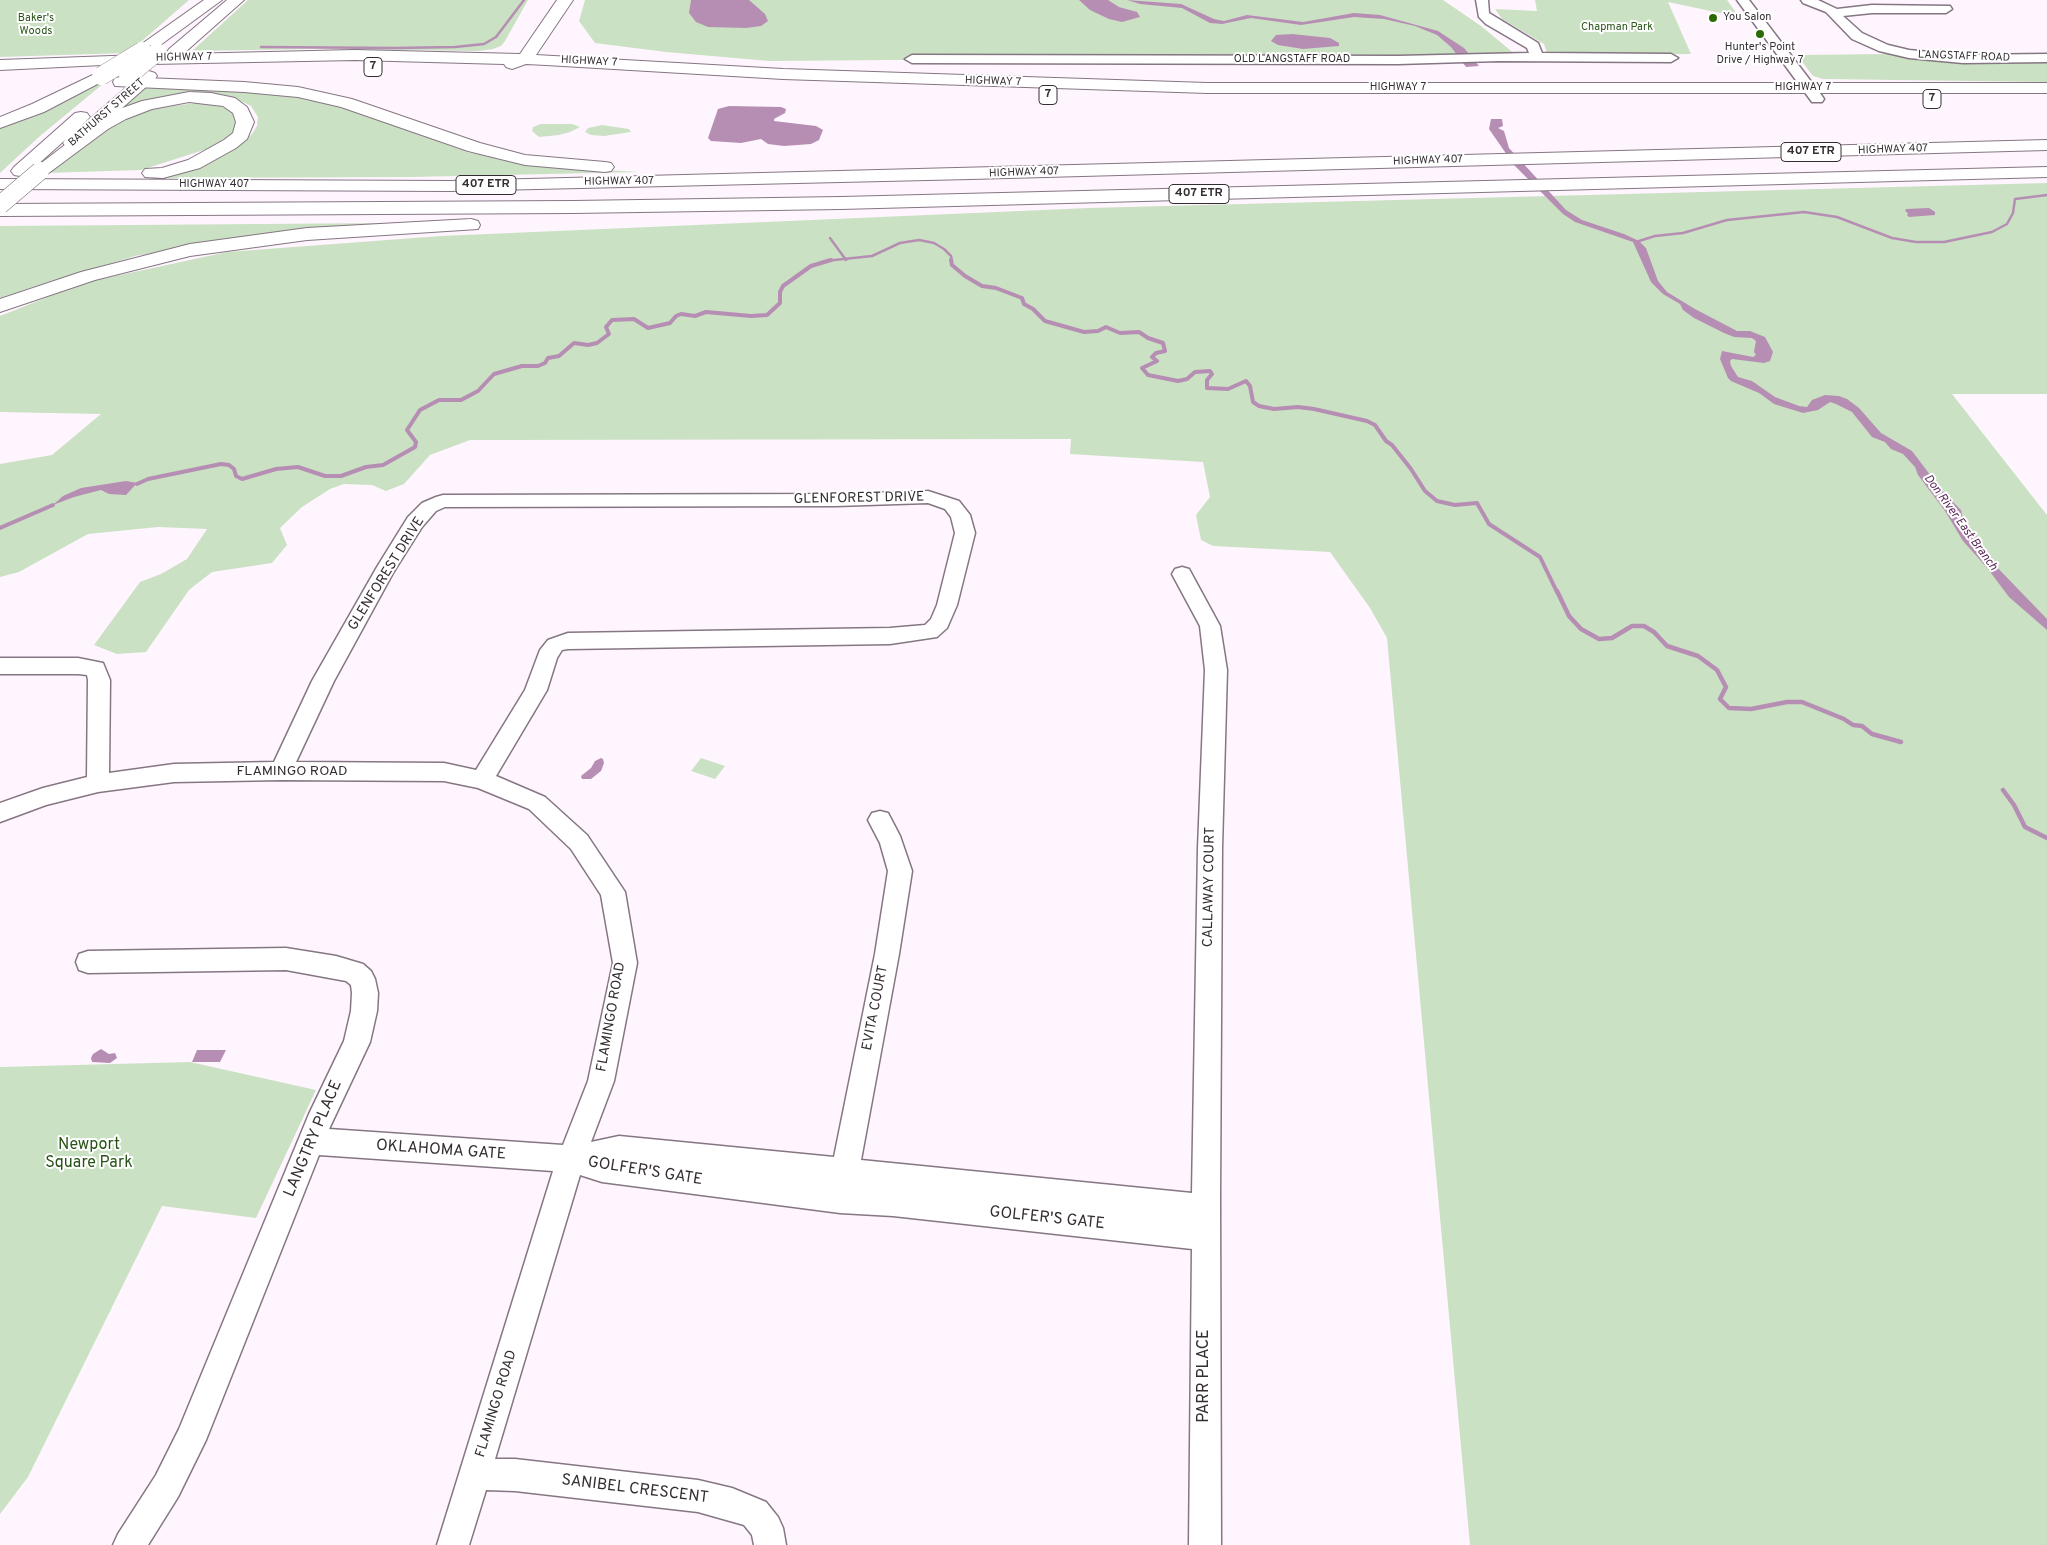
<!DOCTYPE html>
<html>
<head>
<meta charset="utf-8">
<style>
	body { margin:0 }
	canvas { display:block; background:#fff5fe }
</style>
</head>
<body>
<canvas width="2047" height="1545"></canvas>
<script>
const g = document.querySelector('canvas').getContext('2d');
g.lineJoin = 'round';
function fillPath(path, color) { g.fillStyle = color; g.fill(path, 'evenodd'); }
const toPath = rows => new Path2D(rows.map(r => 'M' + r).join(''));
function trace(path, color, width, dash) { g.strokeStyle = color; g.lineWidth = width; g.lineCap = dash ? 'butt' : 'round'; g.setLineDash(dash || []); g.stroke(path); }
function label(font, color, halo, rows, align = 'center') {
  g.font = font + ' Overpass,sans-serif'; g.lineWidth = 4; g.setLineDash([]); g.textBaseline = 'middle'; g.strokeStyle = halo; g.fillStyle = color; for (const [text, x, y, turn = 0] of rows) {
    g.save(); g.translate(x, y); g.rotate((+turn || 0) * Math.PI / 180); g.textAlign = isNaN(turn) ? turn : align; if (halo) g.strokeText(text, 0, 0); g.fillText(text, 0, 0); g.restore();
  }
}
const green = toPath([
	[0,0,189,0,128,53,0,57],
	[248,0,528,0,505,41,501,46,493,49,478,51,314,49,192,51],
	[585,0,1443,0,1481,26,1516,55,769,61,666,52,595,43,579,21],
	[1535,0,1727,0,1739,17,1668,2,1691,54,1548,56,1544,44,1502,19,1495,9,1537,11],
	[1889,54,1940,62,2047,63,2047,82,1823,79,1813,76,1797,55],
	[108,76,103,84,40,136,0,173,0,127],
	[146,88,279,93,319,101,360,113,470,153,541,166,639,172,411,177,141,178,160,176,209,163,240,145,252,134,257,126,258,117,251,106,241,101,213,95,114,115,141,90],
	[196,103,215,104,230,110,236,116,239,129,212,152,207,149,141,170,47,173,104,131,134,115,150,109],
	[541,124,572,124,580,127,570,132,559,135,539,137,532,131,533,127],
	[602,125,629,129,631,132,604,136,591,135,585,132,588,128],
	[2047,183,2047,394,1952,394,2047,515,2047,1545,1470,1545,1387,638,1370,608,1330,552,1213,546,1201,540,1196,515,1210,497,1203,462,1070,454,1071,439,470,440,430,455,404,484,386,491,372,485,344,484,330,489,302,507,280,528,287,545,272,563,212,572,189,590,146,652,117,654,94,645,140,582,161,574,187,559,207,529,158,527,88,534,19,572,0,577,0,464,52,455,101,414,0,412,0,316,83,283,227,252,441,236,1089,208],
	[390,223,390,225,278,232,135,256,30,288,0,300,0,226],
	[701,758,725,766,715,779,691,771],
	[190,1062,316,1090,256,1218,162,1206,28,1477,0,1514,0,1067]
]);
const water = toPath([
	[691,0,749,0,765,14,768,21,761,26,746,28,708,27,696,22,689,13],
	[1079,0,1108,0,1119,7,1137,12,1140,17,1122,22,1109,19,1090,10],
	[1127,0,1181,4,1214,19,1224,21,1247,15,1303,22,1354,13,1380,15,1438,31,1464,48,1479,66,1466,67,1451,47,1437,35,1415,26,1384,19,1354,17,1301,25,1251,18,1222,24,1210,23,1182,8,1140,4],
	[1292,34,1330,38,1339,43,1339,46,1303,49,1278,45,1271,41,1276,35],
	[729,106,781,107,786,109,785,113,774,119,774,121,816,126,823,130,819,140,811,144,784,146,768,144,761,139,741,143,711,141,708,138,718,109],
	[1491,119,1502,119,1503,126,1498,128,1504,131,1509,148,1566,210,1582,220,1624,234,1639,241,1646,248,1658,281,1667,292,1695,309,1737,331,1750,331,1765,337,1773,352,1770,361,1764,363,1732,359,1730,361,1731,366,1738,377,1752,381,1775,397,1799,406,1807,407,1812,400,1825,395,1839,396,1847,399,1859,408,1881,433,1912,451,1943,492,1961,510,1964,523,1979,539,1989,559,2047,619,2047,630,2009,597,1988,569,1963,541,1945,511,1918,475,1915,467,1903,454,1891,449,1885,442,1872,437,1852,412,1836,404,1830,402,1818,410,1803,413,1774,404,1759,393,1731,381,1728,378,1720,359,1722,351,1753,357,1756,355,1754,352,1756,341,1752,338,1734,337,1724,333,1694,318,1683,310,1680,304,1663,294,1651,282,1633,242,1575,222,1563,214,1514,165,1489,129],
	[1929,208,1935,212,1935,215,1909,217,1907,215,1908,213,1905,211,1906,209],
	[126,481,137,483,126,495,109,494,101,490,74,497,53,505,63,496,81,488],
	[601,758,603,759,604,763,601,771,591,779,582,779,581,776,591,768,595,761],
	[101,1049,109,1054,115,1053,117,1058,110,1063,92,1062,91,1058,93,1054],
	[197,1050,226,1050,220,1062,192,1062]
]);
const streamFar2 = toPath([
	[261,47,396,48,455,47,484,44,496,37,524,0],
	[830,238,846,260],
	[1636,242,1655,236,1683,233,1727,220,1804,212,1837,217,1892,238,1916,242,1944,242,1992,232,2007,224,2013,213,2015,199,2047,195],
	[825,261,872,256,900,243,919,240,934,243,944,249,951,256,952,261]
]);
const streamFar1 = toPath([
	[951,260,952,265,965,276,982,286,996,288,1022,298,1024,304,1033,309,1045,321,1084,332,1098,331,1106,327,1120,333,1139,332,1148,338,1163,343,1165,351,1156,353,1152,357,1157,361,1142,368,1148,375,1178,381,1187,379,1195,372,1210,371,1212,374,1207,380,1207,388,1228,389,1246,381,1250,386,1253,402,1259,406,1274,409,1298,407,1314,409,1367,421,1375,425,1386,441,1392,445,1411,469,1425,491,1437,501,1455,505,1477,503,1489,524,1540,557,1557,592],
	[137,484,148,479,221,464,229,465,234,469,236,476,242,479,276,469,298,467,325,476,341,476,366,467,383,465,415,447,416,442,407,430,420,410,439,400,461,400,478,391,494,374,522,366,538,366,545,363,548,358,559,356,574,343,588,345,597,343,609,334,606,327,612,320,634,319,648,328,670,323,676,316,681,314,695,316,706,312,751,316,767,315,780,303,780,292,783,286,811,266,831,260],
	[0,528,53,505]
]);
const stream = toPath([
	[1557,591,1569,616,1581,629,1599,639,1612,638,1632,626,1644,626,1654,632,1667,646,1698,656,1717,670,1726,687,1720,699,1729,708,1751,709,1787,702,1802,702,1844,719,1853,725,1862,726,1872,734,1901,742],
	[2003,790,2014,805,2025,827,2047,838]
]);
const minor = toPath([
	[1476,0,1488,0,1489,13,1538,43,1542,53,1671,54,1678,58,1671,62,1499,61,1398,64,912,63,905,59,912,55,1398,56,1529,53,1527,48,1486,24,1479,17,1476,0],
	[1737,0,1749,0,1822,96,1824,99,1822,102,1812,102,1737,0],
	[1801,0,1818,0,1837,9,1872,5,1950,6,1952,9,1946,13,1872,13,1843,16,1862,33,1888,45,1909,50,1963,55,2047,54,2047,62,1963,63,1909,58,1879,51,1852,39,1826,12,1803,3,1801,0],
	[928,491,959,501,970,515,975,533,957,605,947,628,937,637,890,644,568,649,562,650,557,658,547,690,496,776,545,797,587,835,625,892,637,963,614,1081,591,1142,619,1136,834,1157,875,954,888,871,880,843,868,820,872,813,880,811,888,813,900,836,912,871,899,954,861,1160,1192,1193,1198,848,1205,670,1200,626,1172,574,1175,569,1182,567,1189,569,1220,626,1227,670,1222,848,1220,1195,1221,1545,1189,1545,1192,1249,893,1216,840,1213,602,1182,580,1175,495,1459,515,1459,698,1480,732,1488,766,1502,778,1517,783,1528,786,1545,754,1545,752,1535,744,1525,698,1512,515,1491,486,1490,469,1545,437,1545,553,1171,319,1155,206,1440,178,1497,148,1545,113,1545,118,1534,156,1475,179,1429,309,1114,344,1041,351,1011,352,993,351,985,346,981,286,970,88,973,79,970,76,962,79,954,88,951,286,948,336,956,363,964,371,971,375,979,378,993,377,1011,370,1042,329,1129,563,1145,588,1081,613,963,601,895,571,849,529,809,478,788,444,781,281,780,174,782,98,792,46,805,0,822,0,803,43,788,87,777,88,680,87,675,78,674,0,674,0,658,78,658,103,663,110,680,109,773,174,764,274,762,312,681,377,567,408,517,422,503,436,497,443,495,836,494,928,491],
	[928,503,945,509,951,517,955,533,937,605,931,619,925,625,890,628,568,633,548,640,540,650,525,690,476,770,444,763,296,762,334,681,393,573,422,527,436,511,445,507,836,506,928,503]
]);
const major = toPath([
	[227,0,244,0,183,54,355,50,520,54,557,0,573,0,536,55,783,69,1207,83,2047,83,2047,93,1207,93,783,79,546,65,526,64,512,69,506,67,504,64,355,60,102,65,0,70,0,60,168,54,167,52,169,49,227,0],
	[149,71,155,73,157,76,155,79,78,147,72,148,66,147,63,143,65,140,26,175,20,176,14,175,11,171,14,167,75,113,81,112,87,113,90,117,77,130,143,73,149,71]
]);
const highway = toPath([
	[204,0,222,0,148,54,136,54,134,51,136,48,204,0],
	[101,71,107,73,109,76,107,79,44,112,0,128,0,117,32,104,101,71],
	[121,77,244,82,298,87,352,99,480,143,525,155,605,162,611,163,614,167,611,171,605,172,525,165,468,151,341,107,298,97,244,92,115,86,113,82,115,78,121,77],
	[189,92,211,93,235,98,247,107,254,122,247,139,236,148,200,168,163,178,145,177,142,173,145,169,162,168,188,160,224,140,233,133,236,122,233,113,223,106,189,102,152,109,126,119,108,129,46,175,40,176,34,175,31,171,96,121,114,111,142,101,189,92],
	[2047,140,2047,150,971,179,450,191,0,189,0,179,450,181,2047,140],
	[2047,167,2047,177,841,209,573,213,0,216,0,204,573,201,841,197,2047,167],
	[471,219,478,221,480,225,478,229,307,240,190,256,95,280,0,312,0,299,81,272,190,244,307,228,471,219]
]);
const majorBridge = toPath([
	[128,76,157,52],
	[0,205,40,171]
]);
const highwayBridge = toPath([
	[101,76,142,51]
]);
const markers = [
	[1713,18,5,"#2a6c03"],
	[1760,34,5,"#2a6c03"]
];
const farPoinames = [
	["You Salon",1723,18],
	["Hunter's Point",1760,48,"center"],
	["Drive / Highway 7",1760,61,"center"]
];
const farParknames = [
	["Baker's",36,19],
	["Woods",36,32],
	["Chapman Park",1617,28]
];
const farStreetnames = [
	["LANGSTAFF ROAD",1964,57,2],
	["HIGHWAY 7",184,58,-1],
	["OLD LANGSTAFF ROAD",1292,60],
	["HIGHWAY 7",589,62,3],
	["HIGHWAY 7",993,82,2],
	["HIGHWAY 7",1398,88],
	["HIGHWAY 7",1803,88],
	["BATHURST STREET",107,113,-41],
	["HIGHWAY 407",1893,150,-2],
	["HIGHWAY 407",1428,161,-2],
	["HIGHWAY 407",1024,173,-2],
	["HIGHWAY 407",619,182,-1],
	["HIGHWAY 407",214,185]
];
const shields = [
	[373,67,18],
	[1048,95,18],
	[1932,99,18],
	[1811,152,60],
	[486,185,60],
	[1199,194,60]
];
const shieldNames = [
	["7",373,67],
	["7",1048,95],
	["7",1932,99],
	["407 ETR",1811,152],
	["407 ETR",486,185],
	["407 ETR",1199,194]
];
const farWaternames = [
	["Don River East Branch",1960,523,54]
];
const streetNames = [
	["GLENFOREST DRIVE",859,499,-1],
	["GLENFOREST DRIVE",387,574,-58],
	["FLAMINGO ROAD",292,772],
	["CALLAWAY COURT",1210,887,-89],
	["EVITA COURT",876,1008,-79],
	["FLAMINGO ROAD",612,1017,-80],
	["FLAMINGO ROAD",497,1404,-73]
];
const nearStreetnames = [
	["LANGTRY PLACE",314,1139,-67],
	["OKLAHOMA GATE",441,1151,4],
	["GOLFER'S GATE",645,1172,9],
	["GOLFER'S GATE",1047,1219,6],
	["PARR PLACE",1205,1376,-90],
	["SANIBEL CRESCENT",635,1490,7]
];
const nearParknames = [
	["Newport",89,1146],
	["Square Park",89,1164]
];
fillPath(green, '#cbe1c3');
fillPath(water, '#b68eb4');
trace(streamFar2, '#b68eb4', 2.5);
trace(streamFar1, '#b68eb4', 4);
trace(stream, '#b68eb4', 4.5);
trace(minor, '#857683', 3);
trace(major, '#857683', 2);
trace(highway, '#857683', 2);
fillPath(minor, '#fff');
fillPath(major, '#fff');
fillPath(highway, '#fff');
trace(majorBridge, '#857683', 19, []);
trace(highwayBridge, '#857683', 19, []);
trace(majorBridge, '#fff', 18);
trace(highwayBridge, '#fff', 18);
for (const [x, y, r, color] of markers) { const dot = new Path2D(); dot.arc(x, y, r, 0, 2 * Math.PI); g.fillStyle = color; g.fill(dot); trace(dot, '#fff', 2); }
label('11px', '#342e33', '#fff', farPoinames, 'left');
label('11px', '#285317', '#fff', farParknames);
label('11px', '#342e33', '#fff', farStreetnames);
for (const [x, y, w] of shields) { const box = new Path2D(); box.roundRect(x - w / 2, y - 9.5, w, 19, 4); g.fillStyle = '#fff'; g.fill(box); trace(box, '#342e33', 1); }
label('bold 12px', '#342e33', null, shieldNames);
label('italic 12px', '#5a2858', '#fff', farWaternames);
label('14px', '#342e33', '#fff', streetNames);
label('16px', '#342e33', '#fff', nearStreetnames);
label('16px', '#285317', '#fff', nearParknames);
</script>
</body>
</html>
